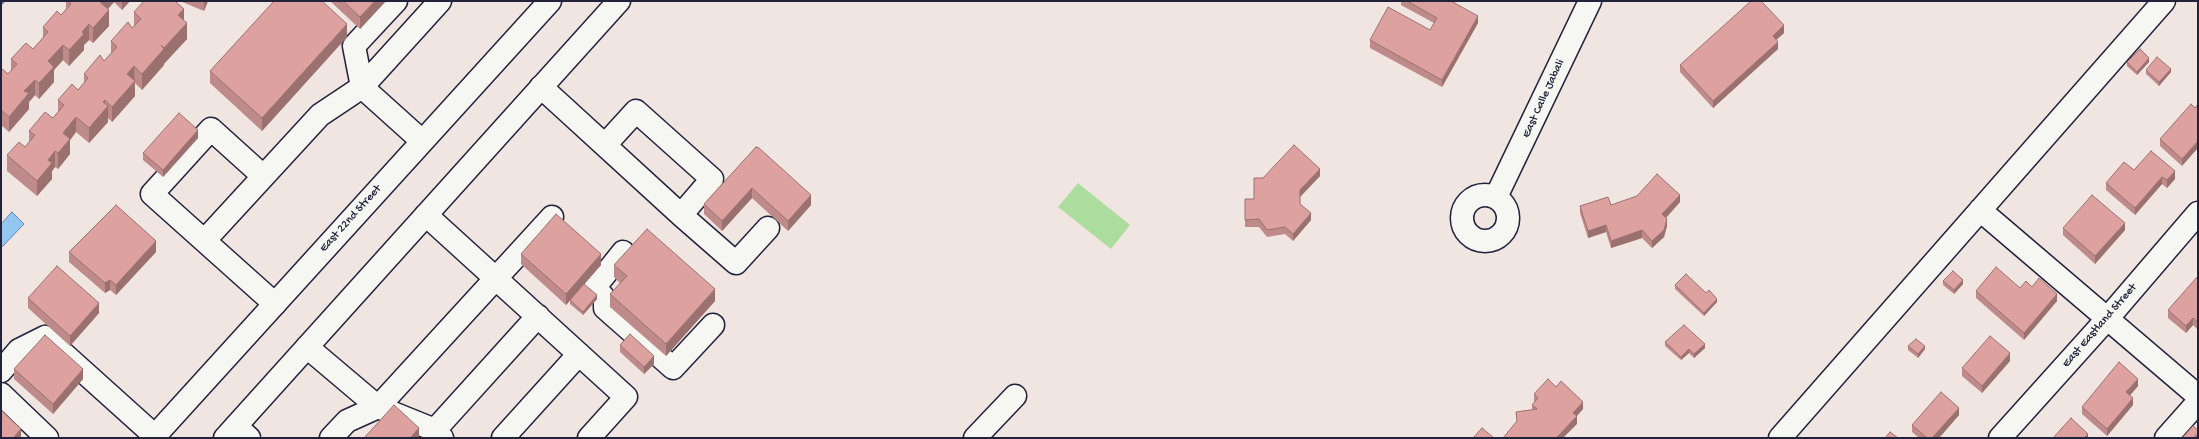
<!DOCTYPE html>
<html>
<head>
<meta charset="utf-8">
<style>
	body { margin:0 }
	#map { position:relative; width:2199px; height:439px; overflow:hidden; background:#f1e5e2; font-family:"Gochi Hand",sans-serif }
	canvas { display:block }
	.frame { position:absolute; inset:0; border:2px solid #22223b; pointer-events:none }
</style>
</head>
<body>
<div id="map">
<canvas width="2199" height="439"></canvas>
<div class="frame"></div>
</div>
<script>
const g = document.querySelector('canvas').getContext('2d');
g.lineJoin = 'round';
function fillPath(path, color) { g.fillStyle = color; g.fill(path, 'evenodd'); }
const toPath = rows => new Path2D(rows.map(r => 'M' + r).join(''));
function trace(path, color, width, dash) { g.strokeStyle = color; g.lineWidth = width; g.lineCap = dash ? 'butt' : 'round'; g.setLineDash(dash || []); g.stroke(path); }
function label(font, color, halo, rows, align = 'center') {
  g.font = font + ' "Gochi Hand",sans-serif'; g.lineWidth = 3.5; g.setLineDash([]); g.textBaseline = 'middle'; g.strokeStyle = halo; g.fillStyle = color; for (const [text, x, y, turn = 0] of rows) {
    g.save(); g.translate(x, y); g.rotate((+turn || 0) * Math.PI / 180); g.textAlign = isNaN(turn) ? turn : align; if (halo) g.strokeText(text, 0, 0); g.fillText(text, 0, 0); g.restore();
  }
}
const green = toPath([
	[1078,183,1130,225,1111,249,1058,207]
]);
const water = toPath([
	[12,212,24,224,1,248,1,224,12,212]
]);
const stream = toPath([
	[1,2,2,1]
]);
const minor = toPath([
	[362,87,440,1],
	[362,87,354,46,396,1],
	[541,87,563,107,681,215,712,179,636,111,605,145],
	[263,176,211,129,152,194,275,304],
	'1462 218a23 23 0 1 1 46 0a23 23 0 1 1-46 0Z',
	[1496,197,1590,1],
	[1980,210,2198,396],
	[426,215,626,397,589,438],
	[681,215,736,263,768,228],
	[205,240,320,115,362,87,422,141],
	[623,252,595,287,605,299,605,308,673,368,713,325],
	[307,347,378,407,430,428,442,438],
	[1,371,19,350,45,337,155,436],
	[1,394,47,438],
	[236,426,249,438],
	[434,431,538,316],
	[331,438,347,421,378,407,552,217],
	[503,438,579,354],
	[975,438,1015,396],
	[1780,438,2164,1],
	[2000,438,2107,319,2198,213],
	[2166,438,2198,402]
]);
const major = toPath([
	[153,438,550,1],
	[225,438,619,1]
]);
const wall = toPath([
	[66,1,130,1,122,10,114,2,108,9,109,26,93,43,89,40,84,45,84,50,69,66,63,60,54,70,54,82,39,99,35,95,29,102,29,109,9,132,1,125,1,68,8,74,11,70,11,59,33,49,43,38,43,27,61,15,66,9],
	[180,1,208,1,204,11],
	[330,1,386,1,360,29],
	[1401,1,1451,1,1478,23,1442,87,1370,48,1370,40,1430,30,1434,23,1401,5],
	[134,12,184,20,187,39,164,63,164,65,142,90,135,83,135,96,112,122,108,118,108,122,89,143,76,132,70,140,70,154,58,169,55,167,52,171,52,179,37,196,7,171,7,155,25,147,29,142,29,131,53,118,58,112,58,100,78,90,84,83,84,74,104,61,111,53,111,41,132,28,134,26],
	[1784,33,1776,40,1778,49,1713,108,1680,72,1680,65],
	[347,37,262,131,210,83,210,71],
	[2127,62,2149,62,2137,75,2127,66],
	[2146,70,2171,72,2159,86,2146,74],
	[2195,108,2182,166,2160,146,2160,139],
	[198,138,163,177,143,160,143,153],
	[756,147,811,205,788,231,752,198,722,231,704,214,704,204],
	[2134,170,2175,179,2167,188,2162,184,2135,215,2106,190,2106,183],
	[1320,176,1300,197,1300,204,1311,220,1293,241,1285,234,1267,237,1259,227,1245,227,1245,199,1254,199,1263,178],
	[1680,202,1666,218,1667,226,1664,237,1652,248,1642,238,1611,248,1606,232,1588,238,1580,213,1580,206],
	[2063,228,2125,230,2095,264,2063,235],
	[69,252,156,252,116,295,110,290,105,293,69,262],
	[521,254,601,265,566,305,521,264],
	[614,265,715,301,666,356,610,307,610,294,620,283,614,277],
	[2198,277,2198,330,2193,325,2186,333,2168,318,2168,310],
	[1943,281,1963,284,1954,294,1943,285],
	[1675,285,1706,293,1717,302,1704,316,1675,289],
	[2020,288,2057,301,2024,340,1976,298,1976,291],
	[28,298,99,313,70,346,28,308],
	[597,299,583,315,570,304,570,300],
	[1665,342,1705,348,1694,358,1689,353,1681,360,1665,346],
	[620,345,654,364,644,374,620,352],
	[1908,346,1925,349,1918,358,1908,350],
	[2010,361,1982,393,1962,376,1962,368],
	[14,369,83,379,53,414,14,379],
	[2138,386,2130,395,2133,405,2107,436,2082,414,2082,407],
	[1556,387,1583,409,1577,416,1577,424,1517,422,1516,412,1532,410,1532,405,1535,402,1534,401,1534,394],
	[1959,415,1939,438,1919,438,1912,432,1912,425]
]);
const shadedWall = toPath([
	[101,1,114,1,114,2,100,18,100,2],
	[122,1,130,1,122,10],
	[204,1,208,1,204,11],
	[375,1,386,1,360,29,360,17],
	[184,9,184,24,178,15],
	[109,10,109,26,93,43,93,28],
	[1478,16,1478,23,1442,87,1442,80],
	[187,23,187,39,164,64,164,48],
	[89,24,89,40,84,45,84,50,69,66,69,50,82,32],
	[347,24,347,37,262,131,262,118],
	[1784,25,1784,33,1773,43,1773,36],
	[1778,42,1778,49,1713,108,1713,101],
	[63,45,63,60,54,70,54,82,39,99,39,83,48,61],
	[164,49,164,65,142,90,142,74],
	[2149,58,2149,62,2137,75,2137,72],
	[134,66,135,96,112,122,112,107,127,74],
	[2171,69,2171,72,2159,86,2159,82],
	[35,80,35,95,29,102,29,109,9,132,9,117,24,91],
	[105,100,105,109,108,106,108,122,89,143,89,128,103,102],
	[76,117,76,132,70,140,70,154,58,169,58,153,63,133],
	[198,130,198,138,163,177,163,170],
	[2198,141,2198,148,2182,166,2182,159],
	[55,151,55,167,52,171,52,179,37,196,37,181,48,160],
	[1320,169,1320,176,1300,197,1300,190],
	[2175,171,2175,179,2167,188,2167,180],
	[2162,177,2162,184,2135,215,2135,208],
	[752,188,752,198,722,231,722,221],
	[811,195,811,205,788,231,788,221],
	[1680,195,1680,202,1662,222,1662,214],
	[1311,213,1311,220,1293,241,1293,234],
	[1667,219,1667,226,1664,237,1652,248,1652,241],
	[2125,223,2125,230,2095,264,2095,256],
	[1606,225,1606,232,1588,238,1588,231],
	[1642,230,1642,238,1611,248,1611,241],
	[156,241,156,252,116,295,116,285],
	[601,254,601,265,566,305,566,294],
	[110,280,110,290,105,293,105,283],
	[1963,280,1963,284,1954,294,1954,290],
	[715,289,715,301,666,356,666,344],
	[2057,294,2057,301,2024,340,2024,333],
	[597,295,597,299,583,315,583,312],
	[1717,299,1717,302,1704,316,1704,313],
	[99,303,99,313,70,346,70,336],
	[2193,318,2193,325,2186,333,2186,326],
	[1705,344,1705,348,1694,358,1694,354],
	[1925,346,1925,349,1918,358,1918,354],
	[1689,349,1689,353,1681,360,1681,357],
	[2010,353,2010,361,1982,393,1982,386],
	[654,356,654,364,644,374,644,367],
	[83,369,83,379,53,414,53,404],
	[2138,379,2138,386,2126,400,2126,392],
	[2133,398,2133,405,2107,436,2107,429],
	[1583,402,1583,409,1573,420,1573,413],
	[1959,408,1959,415,1939,438,1932,438],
	[1577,416,1577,424,1563,438,1556,438],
	[419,428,419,438,410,438],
	[21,429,21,438,13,438],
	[2198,433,2198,437,2197,438,2194,438],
	[2088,434,2088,438,2084,438]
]);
const building = toPath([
	[68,1,101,1,100,2,109,10,93,28,89,24,82,32,84,34,69,50,63,45,48,61,54,67,39,83,35,80,24,91,29,93,9,117,1,110,1,68,8,74,17,64,11,59,26,43,33,49,48,32,43,27,57,11,61,15,71,4,68,1],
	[144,1,175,1,184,9,178,15,187,23,164,48,161,45,164,49,142,74,134,66,127,74,135,81,112,107,105,100,103,102,108,106,89,128,76,117,63,133,70,139,58,153,55,151,48,160,52,163,37,181,7,155,19,142,25,147,35,135,29,131,45,112,53,118,64,105,58,100,72,84,78,90,88,78,84,74,100,55,104,61,117,47,111,41,128,22,132,28,141,19,134,12,144,1],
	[274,1,322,1,347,24,262,118,210,71,274,1],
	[343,1,375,1,360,17,343,1],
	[1407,1,1451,1,1478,16,1442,80,1370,40,1388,7,1430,30,1437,18,1407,1],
	[1751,1,1761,1,1784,25,1773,36,1778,42,1713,101,1680,65,1751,1],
	[2140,49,2149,58,2137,72,2127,62,2140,49],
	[2157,57,2171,69,2159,82,2146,70,2157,57],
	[2191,104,2195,108,2198,104,2198,141,2182,159,2160,139,2191,104],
	[179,113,198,130,163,170,143,153,179,113],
	[1294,145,1320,169,1300,190,1300,204,1311,213,1293,234,1285,227,1267,230,1259,219,1245,220,1245,199,1254,199,1254,178,1263,178,1294,145],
	[756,147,759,148,811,195,788,221,752,188,722,221,704,204,756,147],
	[2151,151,2175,171,2167,180,2162,177,2135,208,2106,183,2124,162,2134,170,2151,151],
	[1657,174,1680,195,1662,214,1667,219,1664,230,1652,241,1642,230,1611,241,1606,225,1588,231,1580,206,1608,197,1611,205,1637,196,1657,174],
	[2092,195,2125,223,2095,256,2063,228,2092,195],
	[116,205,156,241,116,285,110,280,105,283,69,252,116,205],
	[556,214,601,254,566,294,521,254,556,214],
	[647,229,715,289,666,344,610,294,627,276,614,265,647,229],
	[57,266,99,303,70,336,28,298,57,266],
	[1996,267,2020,288,2026,281,2032,287,2039,278,2057,294,2024,333,1976,291,1996,267],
	[1953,271,1963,280,1954,290,1943,281,1953,271],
	[1686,274,1706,293,1709,290,1717,299,1704,313,1675,285,1686,274],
	[2198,276,2198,322,2193,318,2186,326,2168,310,2198,276],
	[584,284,597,295,583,312,570,300,584,284],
	[1684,325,1705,344,1694,354,1689,349,1681,357,1665,342,1684,325],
	[630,334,654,356,644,367,620,345,630,334],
	[45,335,83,369,53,404,14,369,45,335],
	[1990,336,2010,353,1982,386,1962,368,1990,336],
	[1916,339,1925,346,1918,354,1908,346,1916,339],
	[2119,362,2138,379,2126,392,2133,398,2107,429,2082,407,2119,362],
	[1548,379,1556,387,1561,381,1583,402,1573,413,1577,416,1556,438,1503,438,1517,421,1516,412,1537,409,1532,405,1538,398,1534,394,1548,379],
	[1941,392,1959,408,1932,438,1927,438,1912,425,1941,392],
	[394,405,419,428,410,438,364,438,394,405],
	[1,410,21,429,13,438,1,438,1,410],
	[2071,418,2088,434,2084,438,2053,438,2071,418],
	[2193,426,2198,430,2198,433,2194,438,2182,438,2193,426],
	[1482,428,1494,438,1473,438,1482,428],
	[1890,432,1898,438,1885,438,1890,432]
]);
const streetNames = [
	["East Calle Jabali",1544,99,-65],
	["East 22nd Street",351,219,-48],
	["East Eastland Street",2100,326,-49]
];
fillPath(green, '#addd9e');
fillPath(water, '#93c6f0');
trace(water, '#6684a8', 1);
trace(stream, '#6684a8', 5.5);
trace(minor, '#22223b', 25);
trace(major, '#22223b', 25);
trace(minor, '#f6f6f2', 22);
trace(major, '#f6f6f2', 22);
fillPath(wall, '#be8b8a');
fillPath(shadedWall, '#9b7170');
fillPath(building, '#dda2a0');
trace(building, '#9b7170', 1);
label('12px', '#22223b', '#f6f6f2', streetNames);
</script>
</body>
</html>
